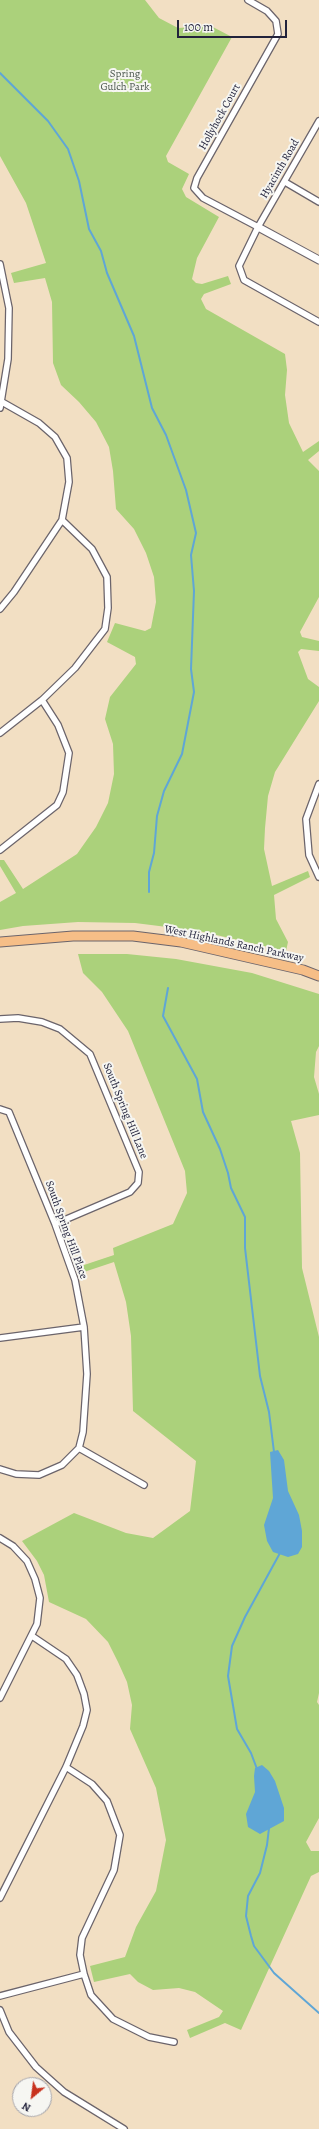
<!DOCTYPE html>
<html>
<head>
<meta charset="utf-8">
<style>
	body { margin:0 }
	#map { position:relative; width:319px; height:2129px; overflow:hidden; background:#f2dfc3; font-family:Alegreya,serif }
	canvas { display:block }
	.north { position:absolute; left:12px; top:2077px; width:40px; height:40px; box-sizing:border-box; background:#f6f6f2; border:1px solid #a1a1a9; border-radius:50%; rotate:209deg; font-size:11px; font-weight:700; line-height:16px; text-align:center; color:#22223b }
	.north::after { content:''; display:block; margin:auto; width:14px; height:18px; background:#c8321e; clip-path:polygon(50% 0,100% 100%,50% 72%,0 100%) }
	.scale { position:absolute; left:177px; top:20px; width:110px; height:18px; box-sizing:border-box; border:2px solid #22223b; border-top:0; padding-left:5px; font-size:12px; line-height:14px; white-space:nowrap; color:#22223b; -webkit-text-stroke:3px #f6f6f2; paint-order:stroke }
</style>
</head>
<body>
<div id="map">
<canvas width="319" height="2129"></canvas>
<div class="north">N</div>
<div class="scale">100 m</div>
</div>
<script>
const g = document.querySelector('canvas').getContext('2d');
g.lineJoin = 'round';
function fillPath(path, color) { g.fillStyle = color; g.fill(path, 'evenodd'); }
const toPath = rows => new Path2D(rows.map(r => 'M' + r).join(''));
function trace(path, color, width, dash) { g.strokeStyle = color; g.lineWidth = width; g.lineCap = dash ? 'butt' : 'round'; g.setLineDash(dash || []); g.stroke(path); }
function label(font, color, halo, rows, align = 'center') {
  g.font = font + ' Alegreya,serif'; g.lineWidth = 4; g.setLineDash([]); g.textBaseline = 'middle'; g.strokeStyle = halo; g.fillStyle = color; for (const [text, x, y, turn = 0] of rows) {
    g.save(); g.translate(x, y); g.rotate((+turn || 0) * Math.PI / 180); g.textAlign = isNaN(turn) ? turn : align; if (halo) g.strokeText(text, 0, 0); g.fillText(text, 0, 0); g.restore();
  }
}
const green = toPath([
	[0,0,145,0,159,18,178,28,211,26,232,37,166,156,168,162,189,174,182,189,186,197,219,217,197,258,192,279,196,283,202,284,228,276,231,284,204,294,201,299,206,309,285,354,287,370,285,395,289,423,303,452,319,441,319,451,308,460,319,471,319,597,300,632,302,637,319,641,319,651,301,649,298,652,308,679,319,687,319,701,275,772,268,796,265,828,264,849,272,886,308,871,310,877,274,895,276,919,288,942,286,951,199,931,135,923,78,922,23,926,0,930,0,902,16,893,0,866,0,860,4,860,23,889,77,854,96,827,108,803,114,774,113,744,105,719,110,697,136,664,135,657,107,642,115,623,145,631,151,628,156,602,154,577,146,553,134,529,116,509,113,471,109,447,96,422,79,402,61,385,53,363,52,302,45,278,14,283,11,273,46,263,26,203,0,156],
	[78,954,127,954,176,959,252,973,319,994,319,1046,316,1052,314,1077,319,1094,319,1115,291,1121,300,1153,302,1268,319,1337,319,1693,317,1702,319,1705,319,1818,306,1842,311,1851,319,1851,319,1872,311,1876,241,2030,225,2023,190,2038,187,2030,219,2017,223,2011,195,1992,179,1988,153,1990,138,1982,130,1974,94,1982,90,1966,125,1957,136,1927,156,1891,166,1840,156,1788,130,1729,132,1705,127,1682,118,1662,108,1642,86,1619,49,1602,44,1575,37,1561,22,1541,74,1513,126,1533,153,1538,190,1511,196,1461,133,1411,131,1336,126,1302,114,1262,81,1273,78,1267,114,1255,113,1248,173,1224,187,1193,185,1171,128,1031,102,992,83,973]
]);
const water = toPath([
	[278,1450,284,1460,288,1491,299,1515,302,1531,302,1547,298,1554,288,1557,273,1552,267,1541,264,1525,273,1498,270,1452],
	[262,1765,269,1771,275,1781,284,1808,284,1821,260,1834,248,1827,246,1814,255,1792,254,1776,255,1768]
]);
const stream = toPath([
	[0,73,48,121,68,149,79,181,89,229,101,251,107,273,134,336,152,408,166,435,186,490,196,533,191,555,194,591,191,669,194,692,182,754,164,791,157,816,154,853,149,872,149,892],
	[168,988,163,1016,197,1079,203,1112,220,1149,228,1173,231,1188,245,1217,245,1248,260,1376,269,1412,274,1452],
	[257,1769,251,1753,237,1729,228,1676,232,1646,245,1617,280,1553],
	[269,1828,267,1845,260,1873,248,1896,246,1916,251,1936,254,1946,274,1973,319,2013]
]);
const minor = toPath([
	[248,0,267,11,276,21,278,34,197,178,194,188,203,198,258,227],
	[319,121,258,227,239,266,244,280,319,322],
	[285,182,319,202],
	[0,264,9,308,8,359,0,408],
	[0,609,14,592,62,520,69,482,67,458,55,437,39,423,2,402],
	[0,733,42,700,75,668,105,629,108,608,107,577,92,549,62,520],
	[319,784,306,819,309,855,319,877],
	[0,850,57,805,63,792,69,753,58,725,42,700],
	[0,1019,18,1018,42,1022,60,1029,90,1054,139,1172,138,1183,130,1192,55,1224],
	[0,1109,9,1112,55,1224,75,1280,84,1327,87,1374,83,1432,79,1448,62,1465,39,1475,16,1474,0,1469],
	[0,1338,84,1327],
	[79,1448,144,1485],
	[0,1538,13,1546,27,1561,35,1579,40,1598,37,1624,0,1698],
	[66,1767,92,1784,107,1801,120,1835,114,1870,82,1938,80,1955,84,1974,91,1995,113,2019,149,2037,174,2042],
	[0,1898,66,1767,83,1726,87,1710,84,1694,77,1675,66,1659,32,1636],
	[0,1996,84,1974],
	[0,2010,9,2032,36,2067,64,2092,124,2129]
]);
const tertiary = toPath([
	[258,227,319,260]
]);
const primary = toPath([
	[0,942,73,936,133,936,181,942,303,970,319,976]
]);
const parkNames = [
	["Spring",125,74],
	["Gulch Park",125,87]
];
const streetNames = [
	["Hollyhock Court",220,117,-61],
	["Hyacinth Road",280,169,-60],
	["West Highlands Ranch Parkway",234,944,12],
	["South Spring Hill Lane",125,1111,68],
	["South Spring Hill Place",66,1230,70]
];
fillPath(green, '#abd17b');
fillPath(water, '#5fa6d6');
trace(stream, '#5fa6d6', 2);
trace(minor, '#6b646b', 8);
trace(tertiary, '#6b646b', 9);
trace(primary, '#6b646b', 11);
trace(minor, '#fff', 5.5);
trace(tertiary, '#fff', 7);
trace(primary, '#f6be87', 9);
label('11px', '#4b574e', '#f6f6f2', parkNames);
label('11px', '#22223b', '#f6f6f2', streetNames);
</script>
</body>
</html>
